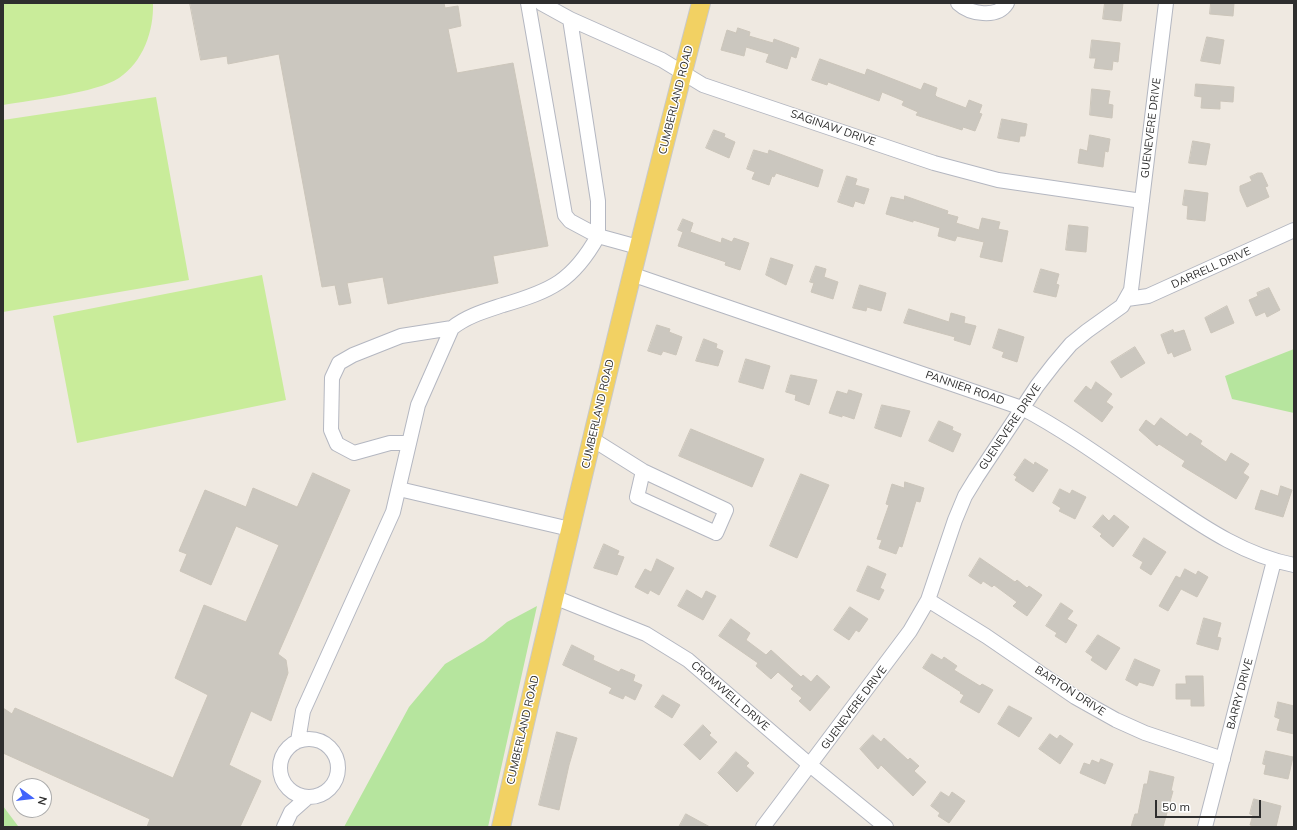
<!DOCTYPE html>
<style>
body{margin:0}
#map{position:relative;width:1297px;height:830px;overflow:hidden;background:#efe9e1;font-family:Mulish,sans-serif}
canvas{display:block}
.frame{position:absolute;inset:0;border:4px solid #2e2e2e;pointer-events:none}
.north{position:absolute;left:12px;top:778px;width:40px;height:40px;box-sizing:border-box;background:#fff;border:1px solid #ababab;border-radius:50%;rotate:105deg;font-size:11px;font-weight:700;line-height:16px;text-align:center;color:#2e2e2e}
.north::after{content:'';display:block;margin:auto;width:14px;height:18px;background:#4264fb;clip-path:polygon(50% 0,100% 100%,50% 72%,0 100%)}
.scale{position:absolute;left:1155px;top:800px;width:106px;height:18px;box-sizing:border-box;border:2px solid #2e2e2e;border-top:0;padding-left:5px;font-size:12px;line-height:14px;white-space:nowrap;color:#2e2e2e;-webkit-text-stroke:3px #fff;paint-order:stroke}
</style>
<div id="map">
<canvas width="1297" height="830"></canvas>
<div class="frame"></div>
<div class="north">N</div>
<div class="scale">50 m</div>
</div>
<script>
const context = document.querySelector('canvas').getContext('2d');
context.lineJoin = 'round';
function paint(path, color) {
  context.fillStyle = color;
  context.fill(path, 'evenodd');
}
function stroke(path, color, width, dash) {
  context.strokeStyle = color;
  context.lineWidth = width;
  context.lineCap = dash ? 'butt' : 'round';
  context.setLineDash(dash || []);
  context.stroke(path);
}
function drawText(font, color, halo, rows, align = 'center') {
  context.font = font + ' Mulish,sans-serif';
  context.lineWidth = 3;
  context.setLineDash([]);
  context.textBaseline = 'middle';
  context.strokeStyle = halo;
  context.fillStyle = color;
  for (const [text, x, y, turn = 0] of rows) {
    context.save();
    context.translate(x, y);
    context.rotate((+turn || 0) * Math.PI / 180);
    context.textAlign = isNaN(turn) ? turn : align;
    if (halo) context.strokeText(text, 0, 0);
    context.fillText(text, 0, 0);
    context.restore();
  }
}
const green = new Path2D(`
 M 1294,349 L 1294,413 L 1232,399 L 1225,376 Z
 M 537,606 L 488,827 L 344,827 L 409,707 L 445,664 L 484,641 L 507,622 Z
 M 3,806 L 18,826 L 18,827 L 3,827 Z`);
const pitch = new Path2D(`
 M 3,3 L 153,3 C 154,31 143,62 119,78 C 96,93 32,100 3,105 Z
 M 156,97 L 189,280 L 3,312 L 3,120 Z
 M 262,275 L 286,400 L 77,443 L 53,316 Z`);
const building = new Path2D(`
 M 190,3 L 444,3 L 445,8 L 458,6 L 461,26 L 448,29 L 457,73 L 513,63 L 548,246 L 493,256 L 498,283 L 388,304 L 383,277 L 347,283 L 351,303 L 339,305 L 335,285 L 322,287 L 279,54 L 228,64 L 227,56 L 201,60 Z
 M 1105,3 L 1123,3 L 1121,21 L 1103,19 Z
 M 1211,3 L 1234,3 L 1233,16 L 1210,14 Z
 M 738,28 L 750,32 L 749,36 L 773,43 L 774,39 L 799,48 L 796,58 L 791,56 L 787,69 L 766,62 L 769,54 L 746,47 L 744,56 L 721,50 L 727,30 L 736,33 Z
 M 1207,37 L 1224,40 L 1220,64 L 1201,61 Z
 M 1092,40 L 1120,43 L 1118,62 L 1113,61 L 1112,70 L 1094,68 L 1096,58 L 1090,58 Z
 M 820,59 L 865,75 L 867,69 L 921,90 L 924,83 L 937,88 L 935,95 L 937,97 L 966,108 L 969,100 L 982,105 L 979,113 L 982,114 L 975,131 L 963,127 L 962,130 L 916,115 L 918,112 L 902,105 L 904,101 L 882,92 L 879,101 L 828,82 L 827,85 L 812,80 Z
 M 1196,84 L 1234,87 L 1233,102 L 1220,101 L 1220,109 L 1201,108 L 1202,97 L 1195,96 Z
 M 1092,89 L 1110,91 L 1108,104 L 1113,105 L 1112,118 L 1090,115 Z
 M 1002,119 L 1027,124 L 1025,136 L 1020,136 L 1019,142 L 998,138 Z
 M 714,130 L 725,134 L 724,137 L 735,142 L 729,158 L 706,148 Z
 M 1090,135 L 1110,139 L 1108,152 L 1105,151 L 1103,167 L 1078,163 L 1080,149 L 1087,151 Z
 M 1193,141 L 1210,144 L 1206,165 L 1189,163 Z
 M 754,150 L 768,154 L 769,150 L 823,170 L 818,187 L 776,173 L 774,177 L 772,176 L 769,185 L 752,179 L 755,172 L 747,169 Z
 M 1258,173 L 1262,173 L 1268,186 L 1265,187 L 1269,197 L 1247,207 L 1240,191 L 1240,186 L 1252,181 L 1250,177 Z
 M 847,176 L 857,179 L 855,185 L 869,189 L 864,204 L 855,201 L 853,207 L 838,202 Z
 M 1185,190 L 1208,193 L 1205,221 L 1187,219 L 1188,206 L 1183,205 Z
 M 905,196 L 948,211 L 947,214 L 958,217 L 956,223 L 979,230 L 982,218 L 1000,222 L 998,229 L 1008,231 L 1002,262 L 980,257 L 984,242 L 957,236 L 955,241 L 938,236 L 940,228 L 913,220 L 913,222 L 886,214 L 891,197 L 904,200 Z
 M 683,219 L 693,223 L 690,232 L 721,243 L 722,238 L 732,242 L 734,238 L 749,243 L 740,270 L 725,265 L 726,262 L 678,246 L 683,232 L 678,230 Z
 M 1069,225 L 1088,227 L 1086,252 L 1066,250 Z
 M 771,258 L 793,265 L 786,285 L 766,275 Z
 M 816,266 L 826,269 L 824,277 L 838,282 L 833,299 L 811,292 L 814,283 L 810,282 Z
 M 1041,269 L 1059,274 L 1056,284 L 1059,285 L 1056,297 L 1034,292 Z
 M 860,285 L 886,293 L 881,311 L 867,307 L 866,311 L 853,308 Z
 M 1269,288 L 1280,310 L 1267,317 L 1265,312 L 1256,316 L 1249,300 L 1258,296 L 1257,293 Z
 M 1227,306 L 1234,323 L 1211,333 L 1205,318 Z
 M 909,309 L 949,322 L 951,313 L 965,317 L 964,323 L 976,326 L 970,345 L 954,340 L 955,337 L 904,323 Z
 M 657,325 L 670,329 L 669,332 L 682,337 L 676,355 L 663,351 L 661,355 L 648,351 Z
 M 999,329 L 1024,337 L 1017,362 L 1002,357 L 1004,352 L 993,348 Z
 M 1173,330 L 1174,333 L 1184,330 L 1191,350 L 1174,357 L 1172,352 L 1168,354 L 1161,335 Z
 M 704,339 L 717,344 L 716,348 L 723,351 L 718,366 L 696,361 Z
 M 1135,347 L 1145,363 L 1121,378 L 1111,362 Z
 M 746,359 L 770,366 L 763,389 L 739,382 Z
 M 791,375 L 817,380 L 809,405 L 795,400 L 796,395 L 786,392 Z
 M 1096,382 L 1112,394 L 1106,402 L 1113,407 L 1102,422 L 1074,401 L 1086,386 L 1091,390 Z
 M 849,390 L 862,394 L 854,419 L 842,415 L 842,417 L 829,413 L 837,391 L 847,394 Z
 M 882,405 L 910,411 L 901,437 L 875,428 Z
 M 1161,418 L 1187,437 L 1190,433 L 1202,441 L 1200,444 L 1226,462 L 1231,453 L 1249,464 L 1243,473 L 1249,477 L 1236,499 L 1182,466 L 1185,461 L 1159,444 L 1157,446 L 1139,430 L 1146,420 L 1154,426 Z
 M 939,421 L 953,427 L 952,430 L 961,434 L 953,452 L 929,441 Z
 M 691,429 L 764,459 L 752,487 L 679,456 Z
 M 1025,459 L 1034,465 L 1035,462 L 1048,470 L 1033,492 L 1015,480 L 1017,477 L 1014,475 Z
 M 313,473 L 350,490 L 278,654 L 286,660 L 288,673 L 271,721 L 251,711 L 229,765 L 261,781 L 240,827 L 147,827 L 150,819 L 3,753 L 3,708 L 12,714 L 15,708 L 173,778 L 208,695 L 175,678 L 204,605 L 246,622 L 279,545 L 236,526 L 211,585 L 180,571 L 187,554 L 179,551 L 205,490 L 246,507 L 253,488 L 297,507 Z
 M 801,474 L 829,485 L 797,558 L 770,546 Z
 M 905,482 L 924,488 L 920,502 L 916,501 L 902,547 L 899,546 L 896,554 L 879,548 L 882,540 L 877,539 L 889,505 L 886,504 L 892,484 L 904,488 Z
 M 1281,486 L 1292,490 L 1283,517 L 1255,509 L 1261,490 L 1278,496 Z
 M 1060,489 L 1070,494 L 1072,490 L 1086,497 L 1075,519 L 1059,511 L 1061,508 L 1053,503 Z
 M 1103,515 L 1109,521 L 1114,515 L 1129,527 L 1113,547 L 1100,536 L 1102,534 L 1093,527 Z
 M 1144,538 L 1166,552 L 1151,575 L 1140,568 L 1143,562 L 1133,556 Z
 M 604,544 L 619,551 L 617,555 L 624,557 L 617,575 L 594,568 Z
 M 980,558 L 1015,582 L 1017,580 L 1027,588 L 1029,586 L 1042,595 L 1027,616 L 1013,606 L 1017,602 L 994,585 L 992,587 L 983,581 L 981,584 L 969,576 Z
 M 657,559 L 674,568 L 659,595 L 650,590 L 648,594 L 635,587 L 645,569 L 651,572 Z
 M 868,566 L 886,574 L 880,588 L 884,590 L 879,600 L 857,591 Z
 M 1185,569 L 1196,575 L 1198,571 L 1208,577 L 1197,597 L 1181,589 L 1168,611 L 1159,606 L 1176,576 L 1180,578 Z
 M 687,590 L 702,599 L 706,591 L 716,596 L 703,620 L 678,606 Z
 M 1061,603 L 1073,611 L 1067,619 L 1077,625 L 1066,643 L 1055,636 L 1057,633 L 1046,626 Z
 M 850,607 L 868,619 L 859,632 L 856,630 L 849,640 L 834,630 Z
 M 1204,618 L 1221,623 L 1217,637 L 1221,638 L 1218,650 L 1197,644 Z
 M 731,619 L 750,633 L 746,640 L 766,655 L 771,650 L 801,677 L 803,675 L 811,682 L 817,675 L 830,687 L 810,711 L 799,701 L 802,698 L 791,689 L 794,686 L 778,672 L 771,679 L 756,666 L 758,663 L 719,636 Z
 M 1098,635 L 1120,648 L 1106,670 L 1091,660 L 1093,657 L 1086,652 Z
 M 572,645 L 594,656 L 593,660 L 619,672 L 621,669 L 635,675 L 633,681 L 642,685 L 635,700 L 625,695 L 623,699 L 609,693 L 612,688 L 563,665 Z
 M 932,654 L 942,660 L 944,657 L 957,666 L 954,670 L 980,686 L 982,684 L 993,690 L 979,713 L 960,702 L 964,695 L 960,693 L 961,692 L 923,668 Z
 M 1135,659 L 1160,670 L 1153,686 L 1139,682 L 1137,686 L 1126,680 Z
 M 1186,676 L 1203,676 L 1204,706 L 1191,706 L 1191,699 L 1176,699 L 1176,684 L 1186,684 Z
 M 663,695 L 680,705 L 672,718 L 655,707 Z
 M 1278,702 L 1294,706 L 1294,734 L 1277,730 L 1280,719 L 1275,717 Z
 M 1009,706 L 1032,718 L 1019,737 L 998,724 Z
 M 703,725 L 711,733 L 709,735 L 717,742 L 700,760 L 684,745 Z
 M 557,732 L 577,738 L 569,765 L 559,810 L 539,805 Z
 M 1050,734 L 1057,739 L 1060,735 L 1073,744 L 1060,764 L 1039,749 Z
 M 873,735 L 881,742 L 884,738 L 908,760 L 910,758 L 919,766 L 914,771 L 926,782 L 913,796 L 881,765 L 878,769 L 860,749 Z
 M 1266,751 L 1293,757 L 1288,779 L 1264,774 L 1266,765 L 1263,764 Z
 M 736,752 L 749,763 L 746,766 L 754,773 L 737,792 L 718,773 Z
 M 1101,759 L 1113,764 L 1105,784 L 1080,773 L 1084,763 L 1090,765 L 1092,760 L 1099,763 Z
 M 1150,771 L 1174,777 L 1171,791 L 1173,791 L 1163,827 L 1131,827 L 1135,814 L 1138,814 L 1144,784 L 1147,784 Z
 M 941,792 L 949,797 L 952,792 L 965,801 L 949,823 L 938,816 L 940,813 L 931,806 Z
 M 1254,799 L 1281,806 L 1276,827 L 1259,827 L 1250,825 L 1253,815 L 1250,814 Z
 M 686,814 L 710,827 L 679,827 Z`);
const minor = new Path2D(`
 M 528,3 L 565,215 L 570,221 L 598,236 L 598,201 L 570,19
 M 541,3 L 570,19 L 662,60 L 703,85 L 934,163 L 998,180 L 1142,201
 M 958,3 C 970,14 997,19 1007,3
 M 631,274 L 1022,408 C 1073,435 1119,470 1167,502 C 1206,529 1247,556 1294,565
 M 1127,299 L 1148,296 L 1294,230
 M 592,439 L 643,471 L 726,510 L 716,533 L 637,497 L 643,471
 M 408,443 L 390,443 L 354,453 L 337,444 L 331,430 L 332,378 L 339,363 L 353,355 L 401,336 L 452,328
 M 399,489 L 570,529
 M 554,597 L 646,634 L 688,660 L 810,765 L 886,827
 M 928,600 L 986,636 L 1075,697 L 1116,720 L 1145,733 L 1223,759
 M280 768a29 29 0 1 1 58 0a29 29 0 1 1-58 0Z
 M 298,741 L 303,711 L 393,512 L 418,405 L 452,328 C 467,316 485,311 503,305 C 551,291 573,281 598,236 L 638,247
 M 284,827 L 291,812 L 308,797
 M 763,827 L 910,631 L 928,600 L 955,520 L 965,496 L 976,478 L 1037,386 L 1054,364 L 1071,344 L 1087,331 L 1122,306 L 1131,290 L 1166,3
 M 1205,827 L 1274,561`);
const major = new Path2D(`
 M 501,827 C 564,552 629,277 701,3`);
const streetNames = [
 ["CUMBERLAND ROAD",676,100,-76],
 ["SAGINAW DRIVE",833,128,19],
 ["GUENEVERE DRIVE",1151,128,-83],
 ["DARRELL DRIVE",1211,268,-24],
 ["PANNIER ROAD",965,388,19],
 ["CUMBERLAND ROAD",598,414,-77],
 ["GUENEVERE DRIVE",1010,427,-56],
 ["BARTON DRIVE",1070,691,33],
 ["BARRY DRIVE",1240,694,-75],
 ["CROMWELL DRIVE",730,696,41],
 ["GUENEVERE DRIVE",854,708,-53],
 ["CUMBERLAND ROAD",523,730,-77]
];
paint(green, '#b6e59e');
paint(pitch, '#c9ec9a');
paint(building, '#cbc7bf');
stroke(building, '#cbc5ba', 1);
stroke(minor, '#b4b7c1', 16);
stroke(major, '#c9c9c9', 20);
stroke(minor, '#fff', 14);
stroke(major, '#f2d163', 18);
drawText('11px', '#2e2e2e', '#fff', streetNames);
</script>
